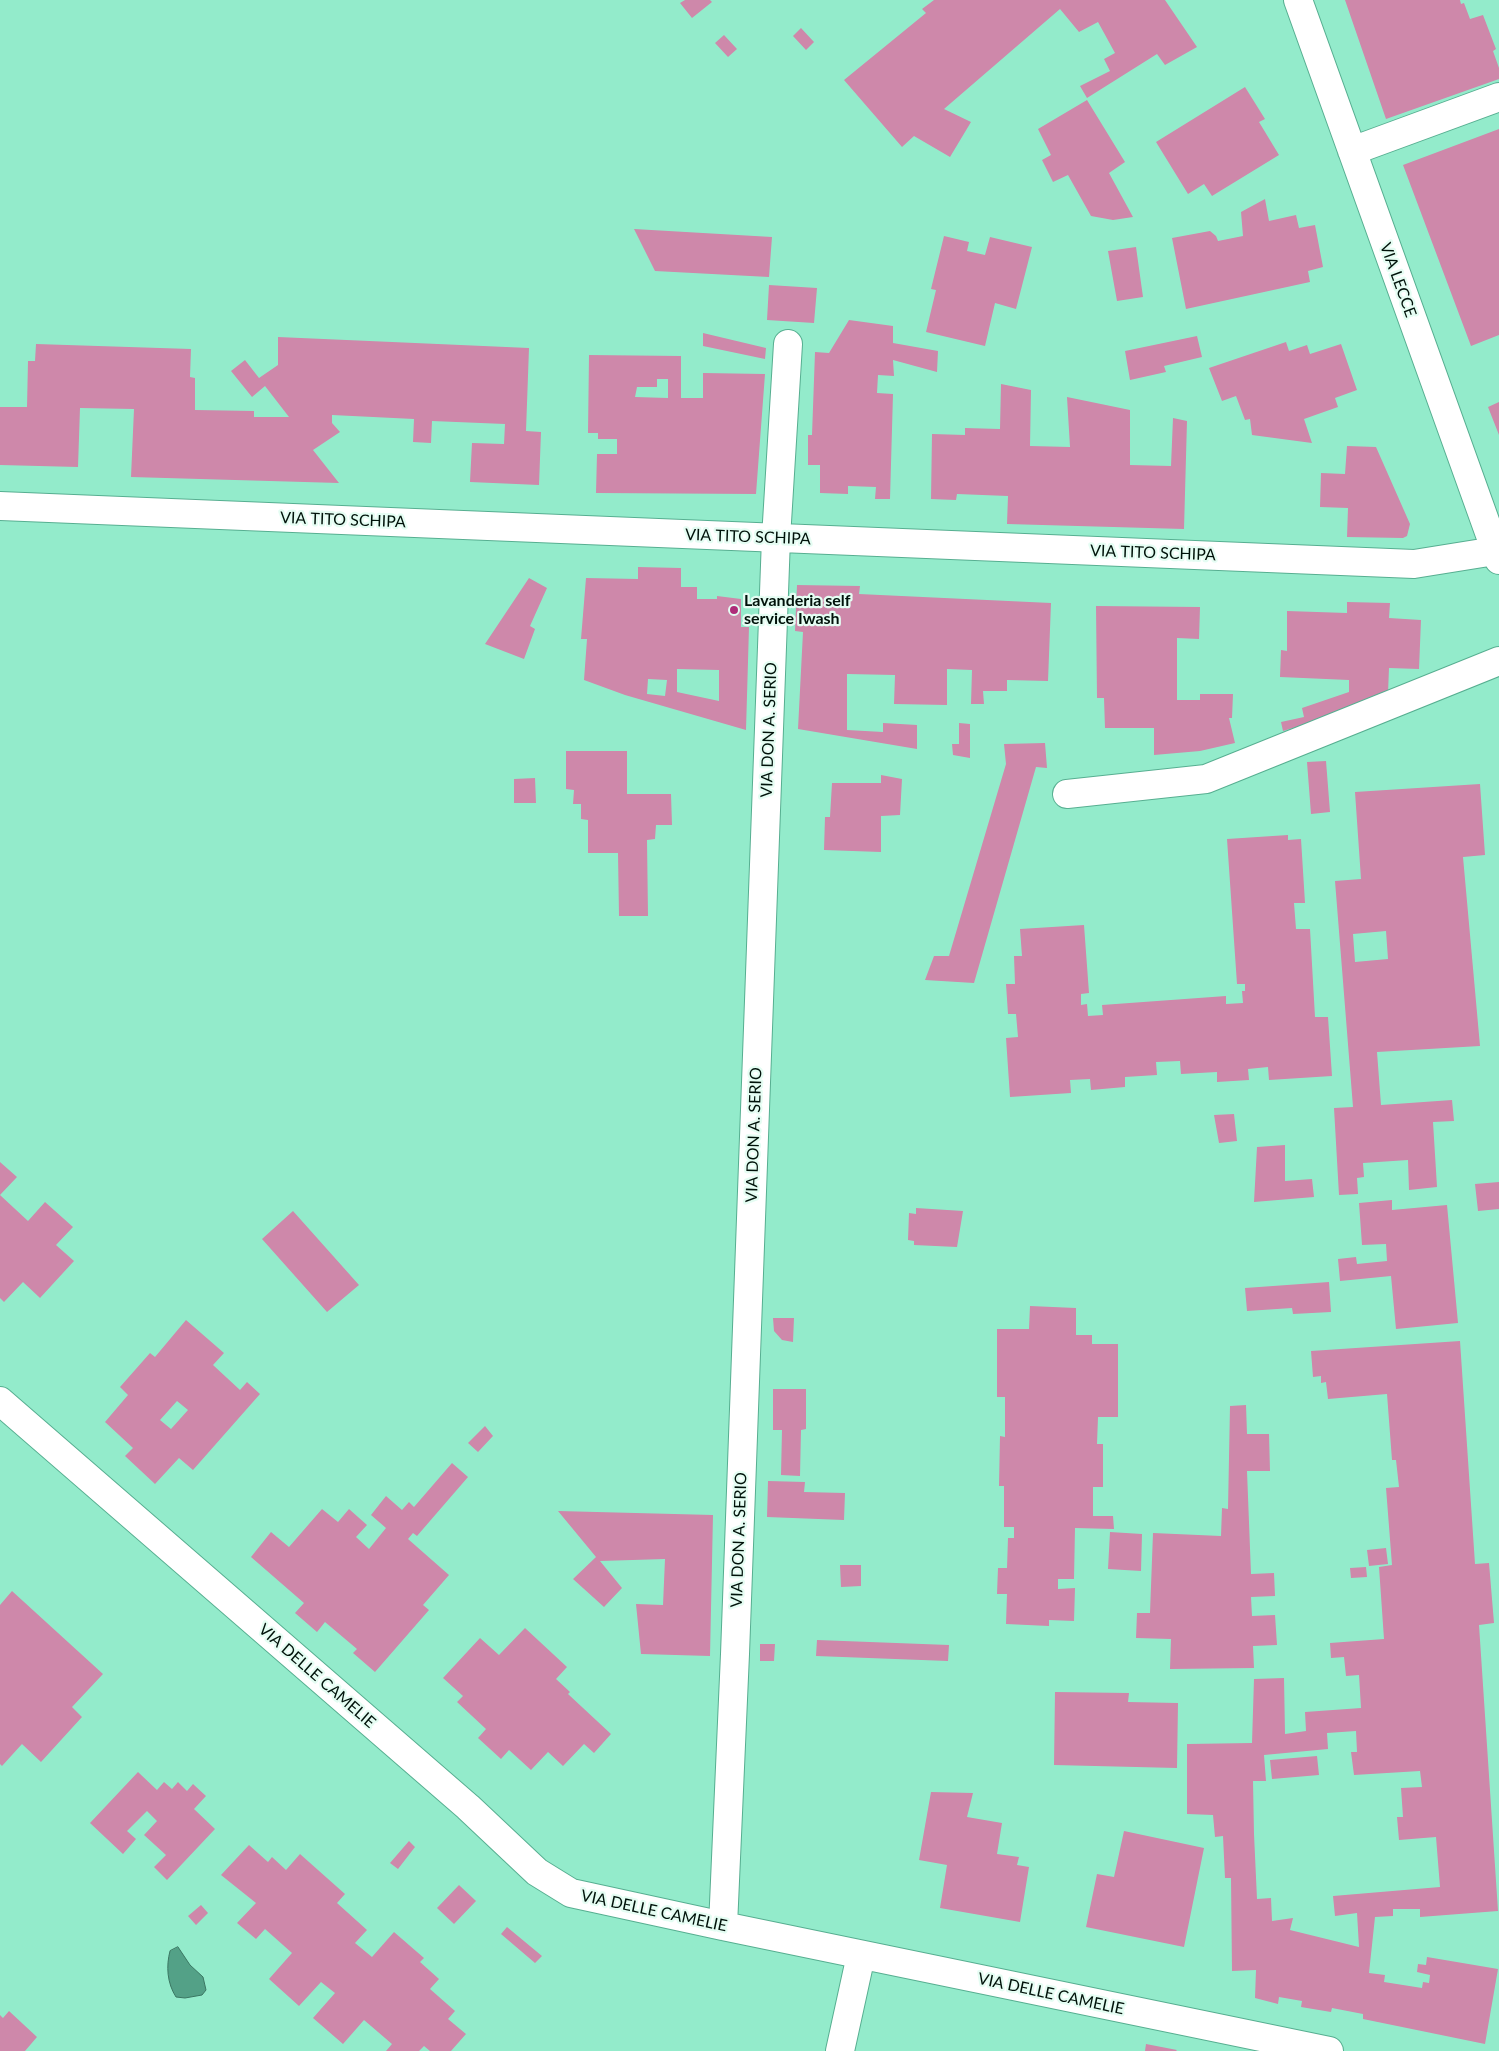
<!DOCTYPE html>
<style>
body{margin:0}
canvas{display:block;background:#93ebcb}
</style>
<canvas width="1499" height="2051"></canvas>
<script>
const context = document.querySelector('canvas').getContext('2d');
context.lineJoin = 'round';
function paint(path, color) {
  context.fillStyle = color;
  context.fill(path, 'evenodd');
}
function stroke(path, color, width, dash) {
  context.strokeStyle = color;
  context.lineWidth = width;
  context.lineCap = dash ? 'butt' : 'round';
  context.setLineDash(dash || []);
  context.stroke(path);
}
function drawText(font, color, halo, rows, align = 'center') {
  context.font = font + ' Lato,sans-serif';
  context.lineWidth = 4.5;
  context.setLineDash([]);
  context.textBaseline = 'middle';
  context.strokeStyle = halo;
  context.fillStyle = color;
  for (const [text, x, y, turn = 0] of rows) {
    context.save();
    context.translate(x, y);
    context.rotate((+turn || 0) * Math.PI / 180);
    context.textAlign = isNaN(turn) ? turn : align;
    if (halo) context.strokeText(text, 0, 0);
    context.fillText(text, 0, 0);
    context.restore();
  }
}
const water = new Path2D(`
 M 178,1947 L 190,1965 L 203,1977 L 206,1990 L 202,1995 L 185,1998 L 176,1997 C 167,1983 166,1966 170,1951 Z`);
const building = new Path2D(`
 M 685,0 L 710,0 L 712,2 L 692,18 L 680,3 Z
 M 934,0 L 1165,0 L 1197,47 L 1165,65 L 1157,54 L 1087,98 L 1080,86 L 1110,71 L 1104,59 L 1115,53 L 1098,22 L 1079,32 L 1060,9 L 944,109 L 971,122 L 950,157 L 914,136 L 902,147 L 844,80 L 926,13 L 922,9 Z
 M 1345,0 L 1460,0 L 1461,4 L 1464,3 L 1470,19 L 1483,15 L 1496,49 L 1493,51 L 1499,68 L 1499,79 L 1386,119 Z
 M 801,28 L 814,42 L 806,50 L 793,36 Z
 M 724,35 L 737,49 L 728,57 L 715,43 Z
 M 1245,87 L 1265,119 L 1259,122 L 1279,155 L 1212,196 L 1204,184 L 1188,194 L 1156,142 Z
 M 1087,100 L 1125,162 L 1109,173 L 1133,217 L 1113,220 L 1091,216 L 1068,175 L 1053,182 L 1042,160 L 1051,155 L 1038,129 Z
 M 1499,129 L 1499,335 L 1471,346 L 1403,165 Z
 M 1265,199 L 1269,221 L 1296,215 L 1299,228 L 1315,225 L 1323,267 L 1308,271 L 1310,282 L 1186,309 L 1172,238 L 1210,231 L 1216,236 L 1218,241 L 1243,236 L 1241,212 Z
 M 634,229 L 772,237 L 769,277 L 655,271 Z
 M 944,236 L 969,242 L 967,251 L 985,255 L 990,237 L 1032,247 L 1016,309 L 995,303 L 985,346 L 926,332 L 936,290 L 931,289 Z
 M 1136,247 L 1143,297 L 1117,301 L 1108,251 Z
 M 769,285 L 817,288 L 814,323 L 767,320 Z
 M 849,320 L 893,326 L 893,343 L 938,351 L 937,372 L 893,360 L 894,376 L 878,375 L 877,393 L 893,394 L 890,499 L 875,499 L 876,487 L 848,486 L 848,494 L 820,493 L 820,465 L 808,465 L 808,435 L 812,435 L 815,352 L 829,353 Z
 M 703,333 L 766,348 L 765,359 L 703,346 Z
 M 1197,336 L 1202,357 L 1164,366 L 1166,372 L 1130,380 L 1125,351 Z
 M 278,337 L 529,348 L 526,431 L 541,432 L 539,485 L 470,482 L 472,443 L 504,444 L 505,424 L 432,421 L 431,443 L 413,442 L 414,419 L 332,415 L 332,423 L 340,432 L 313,450 L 339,483 L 131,477 L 134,409 L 80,408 L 78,467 L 0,465 L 0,407 L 27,407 L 28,361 L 35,361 L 36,344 L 191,349 L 190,377 L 195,378 L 195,410 L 254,411 L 254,417 L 289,417 L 265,386 L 252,397 L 231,371 L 245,360 L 259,378 L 278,365 Z
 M 1286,342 L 1289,351 L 1307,345 L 1310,354 L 1341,344 L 1357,390 L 1335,398 L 1338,407 L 1304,419 L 1312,443 L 1252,435 L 1250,419 L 1245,420 L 1236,396 L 1222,401 L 1209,368 Z
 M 589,355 L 681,356 L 681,398 L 703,398 L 703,373 L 765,374 L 756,494 L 596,493 L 597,454 L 617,454 L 617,439 L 598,439 L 598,433 L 588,433 ZM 657,379 L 668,379 L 668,398 L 635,397 L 637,387 L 657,387 Z
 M 1001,384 L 1031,390 L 1030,446 L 1070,447 L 1067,397 L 1130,410 L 1130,465 L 1171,466 L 1173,418 L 1187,421 L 1184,529 L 1007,524 L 1008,496 L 957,494 L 956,500 L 931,499 L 932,434 L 965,435 L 965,428 L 1000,429 Z
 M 1499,402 L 1499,435 L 1488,407 Z
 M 1347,446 L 1376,447 L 1410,524 L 1407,536 L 1403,538 L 1347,537 L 1348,508 L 1320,507 L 1321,473 L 1345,474 Z
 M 638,567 L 681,568 L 681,587 L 697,587 L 697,599 L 717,599 L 717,596 L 741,599 L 741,627 L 749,627 L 746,730 L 625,695 L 584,680 L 587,639 L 581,639 L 586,578 L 638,579 ZM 677,669 L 719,670 L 719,701 L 677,692 ZM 648,679 L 667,680 L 665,696 L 647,694 Z
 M 529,578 L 547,588 L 530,626 L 535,629 L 524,659 L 485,644 Z
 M 797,585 L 860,586 L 859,594 L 1051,603 L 1048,681 L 1007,680 L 1007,691 L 983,691 L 984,704 L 971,704 L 972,670 L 947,669 L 947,705 L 894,704 L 895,675 L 847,674 L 847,730 L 883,732 L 883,723 L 917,725 L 917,749 L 798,729 L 803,632 L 795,631 Z
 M 1347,602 L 1390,603 L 1389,618 L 1421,620 L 1419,669 L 1389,668 L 1388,693 L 1306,724 L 1283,731 L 1281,722 L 1304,717 L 1302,708 L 1349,692 L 1349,680 L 1280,677 L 1281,650 L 1287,651 L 1287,611 L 1347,613 Z
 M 1096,606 L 1200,607 L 1199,639 L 1177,638 L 1177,700 L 1200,700 L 1200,694 L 1233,694 L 1232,718 L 1229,718 L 1235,743 L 1200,751 L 1154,755 L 1154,728 L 1105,728 L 1104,698 L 1097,698 Z
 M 959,723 L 970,724 L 970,758 L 953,755 L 952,744 L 959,744 Z
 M 1045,743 L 1047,768 L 1036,767 L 974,983 L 925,980 L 934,956 L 949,956 L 1006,764 L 1004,744 Z
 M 566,751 L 627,751 L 627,794 L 671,794 L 672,825 L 656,825 L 655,839 L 647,840 L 648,916 L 619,916 L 618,853 L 588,853 L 588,820 L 581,819 L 581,804 L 573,804 L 574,790 L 566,789 Z
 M 1326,761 L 1330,812 L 1311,814 L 1307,762 Z
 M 881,775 L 902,779 L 900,815 L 881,816 L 881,852 L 824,850 L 825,817 L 830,817 L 832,783 L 881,783 Z
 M 535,778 L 536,803 L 514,803 L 514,779 Z
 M 1480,784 L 1485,855 L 1463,857 L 1480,1046 L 1377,1052 L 1381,1105 L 1452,1100 L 1454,1121 L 1433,1122 L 1437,1187 L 1409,1190 L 1408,1160 L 1363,1163 L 1364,1177 L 1357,1178 L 1358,1194 L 1339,1195 L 1334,1108 L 1353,1107 L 1335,881 L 1361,879 L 1355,792 ZM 1386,931 L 1388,959 L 1355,962 L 1353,934 Z
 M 1288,835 L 1288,840 L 1301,839 L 1305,903 L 1294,903 L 1296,929 L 1310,929 L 1315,1017 L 1328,1017 L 1332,1076 L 1269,1080 L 1268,1067 L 1248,1069 L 1249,1080 L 1217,1082 L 1217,1072 L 1181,1074 L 1180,1061 L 1156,1062 L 1157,1075 L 1125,1077 L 1125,1087 L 1091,1090 L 1090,1079 L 1070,1080 L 1071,1093 L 1010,1097 L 1006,1038 L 1018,1037 L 1016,1014 L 1008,1014 L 1006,984 L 1015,984 L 1014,956 L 1022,956 L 1020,929 L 1084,925 L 1089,993 L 1081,994 L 1081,1005 L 1087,1004 L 1088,1016 L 1103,1015 L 1102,1005 L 1226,996 L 1226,1004 L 1243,1003 L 1242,991 L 1245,991 L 1245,984 L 1237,984 L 1227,839 Z
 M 1234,1114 L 1237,1141 L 1219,1143 L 1214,1115 Z
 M 1285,1145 L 1285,1181 L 1312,1179 L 1314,1197 L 1254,1202 L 1257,1147 Z
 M 0,1162 L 17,1177 L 0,1195 Z
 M 1499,1182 L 1499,1209 L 1478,1211 L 1475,1184 Z
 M 0,1195 L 28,1221 L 45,1202 L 73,1227 L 56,1245 L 74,1261 L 40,1298 L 23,1282 L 4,1302 L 0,1298 Z
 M 1392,1200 L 1392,1210 L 1447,1205 L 1458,1323 L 1396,1329 L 1391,1276 L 1340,1281 L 1338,1259 L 1356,1257 L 1357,1264 L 1387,1261 L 1386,1244 L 1362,1245 L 1359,1203 Z
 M 916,1208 L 963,1211 L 957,1247 L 914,1245 L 914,1241 L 908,1240 L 909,1213 L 916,1214 Z
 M 293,1211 L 359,1285 L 327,1312 L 262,1239 Z
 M 1329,1282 L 1331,1312 L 1293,1314 L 1292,1308 L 1247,1311 L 1245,1288 Z
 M 1030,1306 L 1076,1308 L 1076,1335 L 1092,1335 L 1092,1344 L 1118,1344 L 1118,1417 L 1098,1417 L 1097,1444 L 1103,1444 L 1103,1487 L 1093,1487 L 1093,1516 L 1113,1516 L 1114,1529 L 1075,1528 L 1074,1579 L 1058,1579 L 1058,1589 L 1075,1588 L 1074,1621 L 1049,1620 L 1049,1626 L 1006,1624 L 1007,1594 L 997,1594 L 998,1568 L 1007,1568 L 1008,1538 L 1014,1538 L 1014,1527 L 1004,1527 L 1004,1486 L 999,1486 L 1000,1436 L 1005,1437 L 1005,1397 L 997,1397 L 997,1329 L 1029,1329 Z
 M 773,1318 L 794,1318 L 793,1342 L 782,1340 L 774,1331 Z
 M 186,1320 L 224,1353 L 213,1365 L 240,1390 L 247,1382 L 260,1394 L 193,1470 L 179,1458 L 155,1484 L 125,1456 L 133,1448 L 105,1422 L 128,1395 L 120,1387 L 150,1353 L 155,1357 ZM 177,1401 L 188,1410 L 171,1429 L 160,1420 Z
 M 1460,1341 L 1475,1564 L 1489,1563 L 1494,1623 L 1479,1625 L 1498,1911 L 1420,1917 L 1420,1909 L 1393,1909 L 1393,1916 L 1375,1917 L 1369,1973 L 1385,1975 L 1384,1982 L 1422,1988 L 1423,1982 L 1429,1983 L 1430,1975 L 1417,1972 L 1418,1964 L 1426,1965 L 1427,1957 L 1498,1969 L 1485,2044 L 1363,2019 L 1363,2014 L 1332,2008 L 1331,2012 L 1301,2007 L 1302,2001 L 1279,1997 L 1278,2004 L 1255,1998 L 1256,1970 L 1232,1971 L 1231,1878 L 1225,1878 L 1223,1836 L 1215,1837 L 1213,1815 L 1187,1814 L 1187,1744 L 1252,1743 L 1254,1679 L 1284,1678 L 1285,1734 L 1306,1731 L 1305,1712 L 1361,1708 L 1359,1675 L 1346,1676 L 1344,1657 L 1331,1658 L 1330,1643 L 1384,1639 L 1379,1567 L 1392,1565 L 1386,1488 L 1399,1487 L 1396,1460 L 1392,1460 L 1387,1394 L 1328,1399 L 1326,1382 L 1321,1383 L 1321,1376 L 1313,1377 L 1311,1351 ZM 1356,1731 L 1357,1752 L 1351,1752 L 1354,1775 L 1420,1771 L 1422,1787 L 1401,1788 L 1403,1817 L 1397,1817 L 1399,1840 L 1436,1837 L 1440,1887 L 1333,1896 L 1335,1916 L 1357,1913 L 1359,1947 L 1290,1930 L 1293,1918 L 1272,1921 L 1271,1898 L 1257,1899 L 1254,1834 L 1253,1781 L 1266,1781 L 1264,1755 L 1328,1749 L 1327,1733 Z
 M 773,1389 L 806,1389 L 806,1429 L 801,1430 L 800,1476 L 781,1475 L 782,1430 L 773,1430 Z
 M 1246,1405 L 1247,1434 L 1269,1434 L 1270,1471 L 1247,1471 L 1251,1574 L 1274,1573 L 1275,1596 L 1251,1597 L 1252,1616 L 1275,1615 L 1277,1645 L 1253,1646 L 1254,1668 L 1170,1669 L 1171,1639 L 1136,1638 L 1137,1613 L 1150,1613 L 1153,1533 L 1221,1536 L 1222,1508 L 1228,1509 L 1230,1406 Z
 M 485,1426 L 493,1436 L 478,1452 L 468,1443 Z
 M 452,1463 L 468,1477 L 417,1536 L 413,1533 L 408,1539 L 449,1575 L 423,1605 L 429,1610 L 375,1672 L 353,1653 L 357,1649 L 325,1622 L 317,1632 L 295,1613 L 304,1603 L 251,1557 L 271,1532 L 289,1547 L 322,1509 L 338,1522 L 349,1509 L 367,1525 L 356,1537 L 369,1549 L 386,1528 L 371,1515 L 386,1496 L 402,1510 L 409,1502 L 414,1507 Z
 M 768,1481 L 805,1482 L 804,1492 L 845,1493 L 844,1520 L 767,1517 Z
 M 558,1511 L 713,1515 L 710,1656 L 641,1654 L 636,1604 L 663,1605 L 665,1559 L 600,1561 L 622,1588 L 604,1607 L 573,1579 L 596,1557 Z
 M 1110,1532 L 1142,1534 L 1141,1571 L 1108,1569 Z
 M 1386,1548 L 1388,1564 L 1369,1566 L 1367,1550 Z
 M 840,1565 L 861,1565 L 861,1586 L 841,1587 Z
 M 1366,1567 L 1367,1577 L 1351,1578 L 1350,1568 Z
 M 12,1591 L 103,1674 L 72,1707 L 82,1717 L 41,1762 L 22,1744 L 2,1766 L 0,1764 L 0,1605 Z
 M 525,1628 L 567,1667 L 556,1679 L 570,1692 L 568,1694 L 611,1734 L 594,1753 L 584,1744 L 563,1766 L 548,1752 L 531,1770 L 509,1750 L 501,1759 L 478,1738 L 486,1729 L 457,1702 L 463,1696 L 443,1678 L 480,1638 L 499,1655 Z
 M 817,1640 L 949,1645 L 948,1661 L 816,1656 Z
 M 760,1644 L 775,1644 L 774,1661 L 760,1661 Z
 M 1055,1692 L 1129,1693 L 1128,1702 L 1178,1703 L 1177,1768 L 1054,1765 Z
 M 1317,1756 L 1319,1775 L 1272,1779 L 1270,1760 Z
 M 138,1772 L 157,1790 L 164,1782 L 172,1789 L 178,1782 L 187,1791 L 193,1784 L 206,1796 L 194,1809 L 215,1829 L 167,1880 L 154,1867 L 166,1855 L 144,1835 L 157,1821 L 147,1811 L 127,1831 L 136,1839 L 123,1854 L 90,1823 Z
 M 931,1792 L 973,1793 L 967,1817 L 1002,1823 L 997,1854 L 1019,1857 L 1017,1865 L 1029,1867 L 1020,1922 L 940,1908 L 947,1865 L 919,1860 Z
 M 1124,1831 L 1204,1848 L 1184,1947 L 1086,1927 L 1097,1874 L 1114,1877 Z
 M 409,1841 L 415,1847 L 398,1869 L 390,1863 Z
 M 249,1845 L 268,1862 L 272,1857 L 286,1870 L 300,1854 L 345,1894 L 337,1903 L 367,1930 L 355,1943 L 372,1957 L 394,1932 L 424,1958 L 420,1962 L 439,1979 L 430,1989 L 455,2011 L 448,2019 L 466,2034 L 451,2051 L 430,2051 L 424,2046 L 419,2051 L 386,2051 L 392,2044 L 364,2020 L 343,2044 L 313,2018 L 335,1993 L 321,1982 L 299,2006 L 269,1979 L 292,1953 L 265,1929 L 256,1939 L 237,1923 L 256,1903 L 221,1875 Z
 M 459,1885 L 476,1901 L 454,1924 L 437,1908 Z
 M 201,1905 L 208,1913 L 196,1925 L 188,1916 Z
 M 507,1927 L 542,1956 L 535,1963 L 501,1934 Z
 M 9,2011 L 37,2037 L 25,2051 L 0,2051 L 0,2015 L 3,2018 Z
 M 1146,2044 L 1177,2050 L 1176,2051 L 1145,2051 Z`);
const minor = new Path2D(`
 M 1298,0 L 1499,560
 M 1352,151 L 1499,97
 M 0,506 L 1414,564 L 1495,551
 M 1067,794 L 1206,779 L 1499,661
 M 0,1401 L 468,1807 L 537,1872 L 571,1893 L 723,1926 L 1329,2051
 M 723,1926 L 735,1654 L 776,538 L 788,344
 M 840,2051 L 861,1955`);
const markers = [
 [734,610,5,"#ae2d79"]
];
const streetNames = [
 ["VIA LECCE",1398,280,70],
 ["VIA TITO SCHIPA",343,520,2],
 ["VIA TITO SCHIPA",748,537,2],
 ["VIA TITO SCHIPA",1153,553,2],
 ["VIA DON A. SERIO",769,730,-88],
 ["VIA DON A. SERIO",754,1135,-88],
 ["VIA DON A. SERIO",739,1540,-88],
 ["VIA DELLE CAMELIE",317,1676,41],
 ["VIA DELLE CAMELIE",654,1911,12],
 ["VIA DELLE CAMELIE",1051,1994,12]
];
const poiNames = [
 ["Lavanderia self",744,601],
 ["service Iwash",744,619]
];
paint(water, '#53a187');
stroke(water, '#3a7662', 1);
paint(building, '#ce88aa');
stroke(minor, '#57af91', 30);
stroke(minor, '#fff', 28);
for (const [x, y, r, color] of markers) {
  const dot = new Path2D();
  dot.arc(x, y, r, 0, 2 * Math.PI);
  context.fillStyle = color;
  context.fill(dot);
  stroke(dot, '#e5fdf3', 2);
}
drawText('16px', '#00120a', '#e5fdf3', streetNames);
drawText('bold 16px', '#00120a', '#e5fdf3', poiNames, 'left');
</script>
